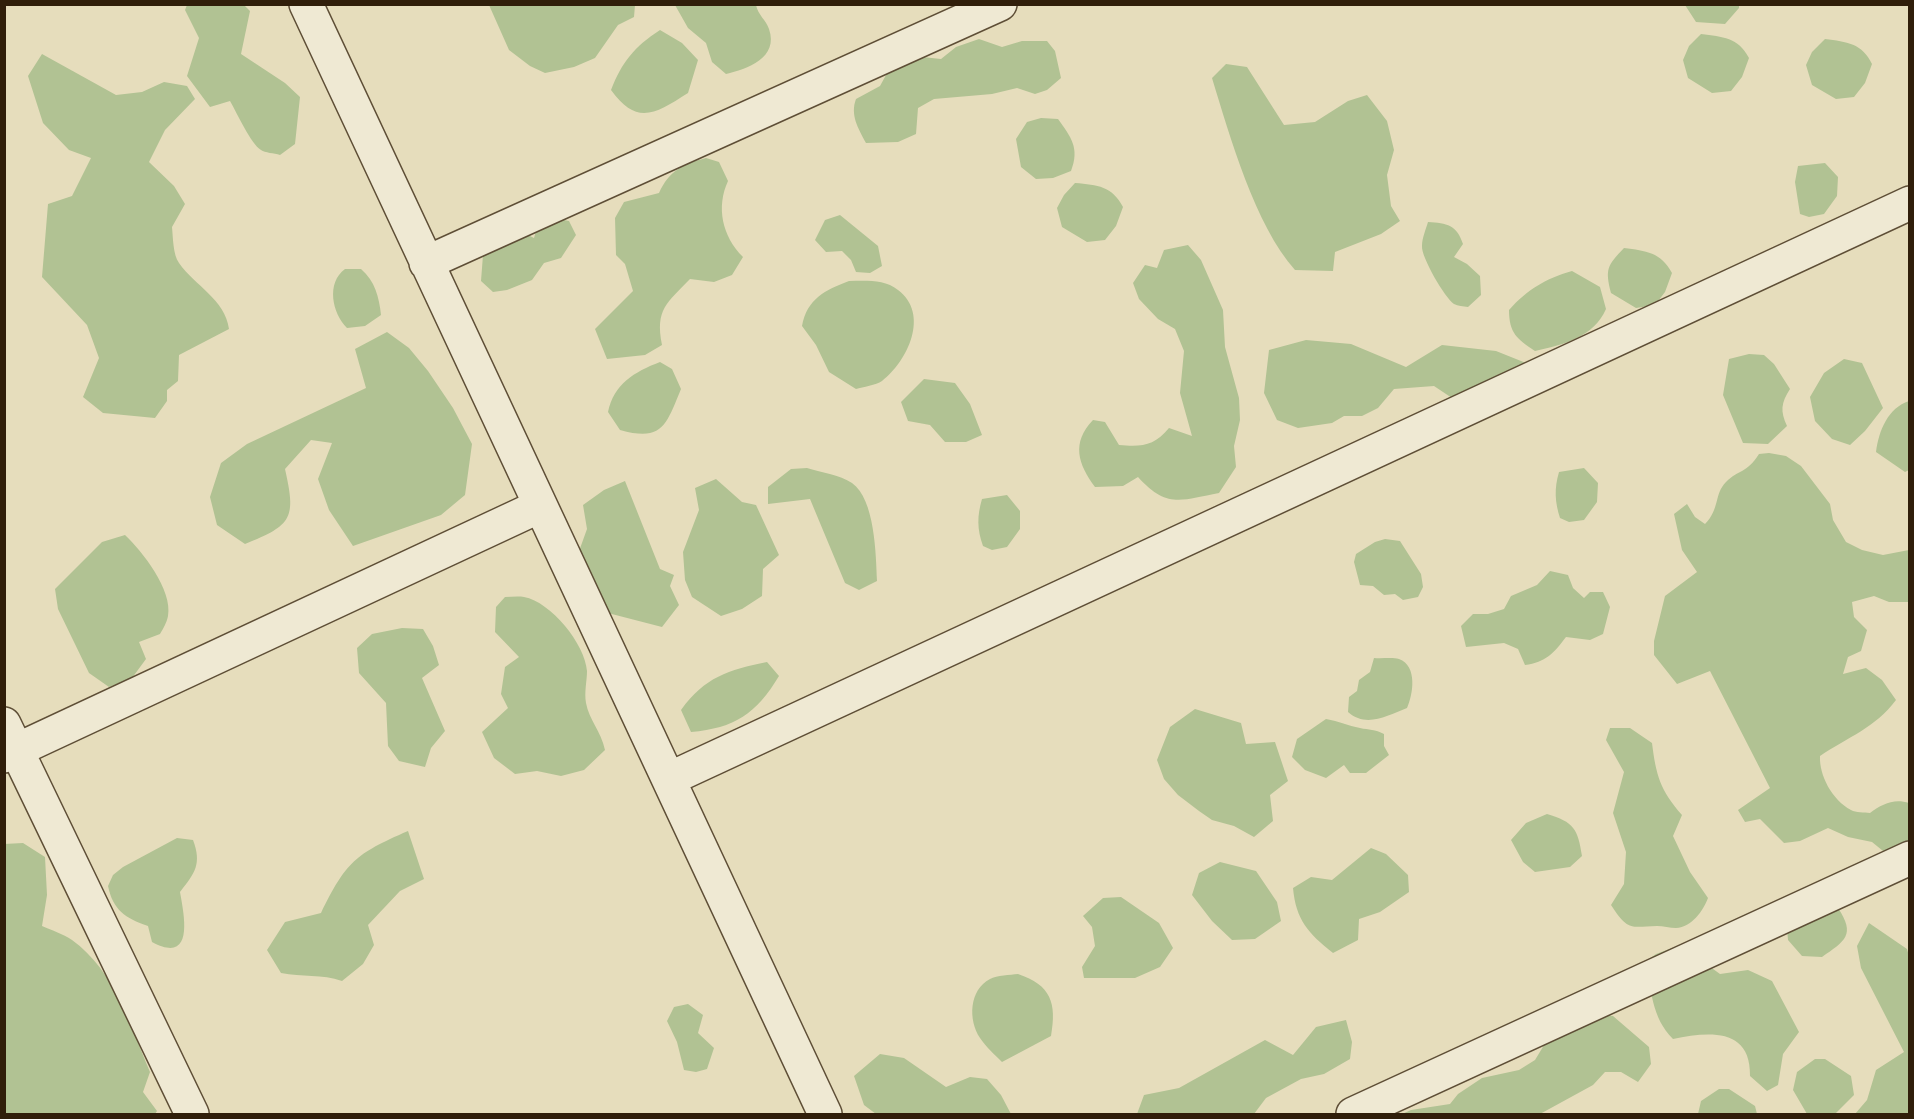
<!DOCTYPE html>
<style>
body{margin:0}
#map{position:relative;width:1914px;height:1119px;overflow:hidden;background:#e6ddbc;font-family:"Gentium Book Plus",serif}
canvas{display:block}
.frame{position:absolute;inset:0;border:6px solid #301e0a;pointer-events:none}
</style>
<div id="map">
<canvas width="1914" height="1119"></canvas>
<div class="frame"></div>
</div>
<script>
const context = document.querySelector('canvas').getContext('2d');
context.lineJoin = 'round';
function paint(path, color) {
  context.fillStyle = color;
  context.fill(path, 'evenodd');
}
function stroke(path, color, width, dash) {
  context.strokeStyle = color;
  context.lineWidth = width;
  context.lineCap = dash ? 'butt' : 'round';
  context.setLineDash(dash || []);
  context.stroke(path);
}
const green = new Path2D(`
 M 244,5 L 250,11 L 241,54 L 285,83 L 300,97 L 295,144 L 280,155 C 274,153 265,153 261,150 C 251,144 237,113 230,101 L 210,107 L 187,76 L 199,38 L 185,10 L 187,5 Z
 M 489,5 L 489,4 L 635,5 L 634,17 L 618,25 L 595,58 L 574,67 L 545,73 L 530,66 L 509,50 Z
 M 675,5 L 756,5 C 758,15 766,20 769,29 C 779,58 747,69 726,74 L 712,62 L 706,43 L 688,28 Z
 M 1685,5 L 1739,5 L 1739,8 L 1725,24 L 1696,22 Z
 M 660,30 L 682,43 L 698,60 L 688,93 C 655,114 637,126 611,90 C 622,62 634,47 660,30 Z
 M 1701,34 C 1723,37 1738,37 1749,58 L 1742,77 L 1731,91 L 1712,93 L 1688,78 L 1683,60 L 1689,46 Z
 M 979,39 L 1002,47 L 1022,41 L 1047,41 L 1055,51 L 1061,78 L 1047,90 L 1035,94 L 1017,88 L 992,94 L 934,99 L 918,108 L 916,134 L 898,142 L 866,143 C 858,128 850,115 856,99 L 880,86 L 891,66 L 913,56 L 941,59 L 956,47 Z
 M 1825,39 C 1847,42 1862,43 1872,64 L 1865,83 L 1854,97 L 1836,99 L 1812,85 L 1806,65 L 1812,52 Z
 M 42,54 L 116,95 L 142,92 L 164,82 L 187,86 L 195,99 L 165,130 L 149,162 L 174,186 L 185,204 L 172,227 C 173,237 173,255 179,263 C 195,286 225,299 229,329 L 179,355 L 178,381 L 167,390 L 167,401 L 155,418 L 103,413 L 83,397 L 99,358 L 87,325 L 42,277 L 48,204 L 72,196 L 91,158 L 69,150 L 43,123 L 28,76 Z
 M 1226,64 L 1247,67 L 1284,125 L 1315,122 L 1348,101 L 1367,95 L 1387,121 L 1394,150 L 1387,175 L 1391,206 L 1400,221 L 1381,234 L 1335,252 L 1333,271 L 1295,270 C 1255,225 1230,137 1212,78 Z
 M 1041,118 L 1058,119 C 1071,137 1080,148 1071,171 L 1053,178 L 1036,179 L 1021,167 L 1016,139 L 1027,122 Z
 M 706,158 L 719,162 L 728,181 C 716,207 722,236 743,257 L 732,275 L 714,282 L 690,279 C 667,303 655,309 662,345 L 645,355 L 607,359 L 595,329 L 633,291 L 625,264 L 616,255 L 615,218 L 624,202 L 659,193 C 669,171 683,164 706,158 Z
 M 1825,163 L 1838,177 L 1837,196 L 1824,214 L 1809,217 L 1800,214 L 1795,182 L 1798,166 Z
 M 1075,183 C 1098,185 1112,186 1123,207 L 1116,226 L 1105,240 L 1087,242 L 1062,227 L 1057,208 L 1064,195 Z
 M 840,215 L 878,246 L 882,266 L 870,273 L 856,272 L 851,260 L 842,251 L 826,252 L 815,240 L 825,220 Z
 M 554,218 L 569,221 L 576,235 L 561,258 L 544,263 L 532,280 L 507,290 L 493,292 L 481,281 L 483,255 L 524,233 L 534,238 L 538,224 Z
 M 1428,222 C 1447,223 1457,225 1463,244 L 1454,257 L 1467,264 L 1480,276 L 1481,295 L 1468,307 C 1463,306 1458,306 1454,304 C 1445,298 1421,257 1422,246 C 1422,238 1426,229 1428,222 Z
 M 1188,245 L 1201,260 L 1223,310 L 1225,347 L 1239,398 L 1240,420 L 1234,446 L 1236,467 L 1219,493 C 1181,500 1167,509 1138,477 L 1123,486 L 1095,487 C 1078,464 1071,443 1093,420 L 1105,422 L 1119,445 C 1142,447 1154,446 1169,428 L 1192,436 L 1180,393 L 1184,351 L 1175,329 L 1158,319 L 1139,299 L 1133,283 L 1145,265 L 1157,268 L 1164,250 Z
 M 1624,248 C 1646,251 1661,252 1672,273 L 1665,292 L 1655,305 L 1636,308 L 1611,293 C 1605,269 1607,266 1624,248 Z
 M 345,269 L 361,269 C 375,281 379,297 381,315 L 365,326 L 347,328 C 332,313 326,283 345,269 Z
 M 1572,271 L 1600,287 L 1606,309 C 1594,337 1563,345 1535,351 C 1517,339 1509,333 1509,310 C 1528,289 1545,279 1572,271 Z
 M 849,281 C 866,281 884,279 898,290 C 930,314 908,361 882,381 C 876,385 863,387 856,389 L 829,372 L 816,345 L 802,326 C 807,299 825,290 849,281 Z
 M 387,332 L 409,348 L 428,371 L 453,408 L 472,444 L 465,495 L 441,515 L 353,546 L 329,510 L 318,479 L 332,443 L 311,440 L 285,469 C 296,518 293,525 245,544 L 217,525 L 210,497 L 221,463 L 247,444 L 366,388 L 355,349 Z
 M 1306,340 L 1351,344 L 1406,367 L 1442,345 L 1496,351 L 1531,365 L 1458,402 L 1434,386 L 1394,389 L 1378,408 L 1362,416 L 1344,416 L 1332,423 L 1298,428 L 1277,420 L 1264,393 L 1269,350 Z
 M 1749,354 L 1764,355 L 1774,364 L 1790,389 C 1781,403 1780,411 1787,426 L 1768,444 L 1743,443 L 1723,395 L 1729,359 Z
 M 1844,359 L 1862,363 L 1883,408 L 1865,431 L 1850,445 L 1832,439 L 1815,421 L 1810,397 L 1824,373 Z
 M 660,362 L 672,369 L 681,389 C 666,425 663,442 620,430 L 608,412 C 614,384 634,372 660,362 Z
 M 924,379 L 955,383 L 970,404 L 982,435 L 966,442 L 945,442 L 930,425 L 908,421 L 901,402 Z
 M 1909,401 L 1909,470 L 1905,472 L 1876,452 C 1879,430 1888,408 1909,401 Z
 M 1769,453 L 1786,456 L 1801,466 L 1830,504 L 1833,520 L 1846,542 L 1862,550 L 1883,555 L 1909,550 L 1909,602 L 1889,602 L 1874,596 L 1852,602 L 1854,617 L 1867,630 L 1861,651 L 1848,657 L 1843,674 L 1866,668 L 1882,680 L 1896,700 C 1875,728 1848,737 1820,756 C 1819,775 1832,800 1851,810 C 1856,813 1864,812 1870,813 C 1882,804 1894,798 1909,803 L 1909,848 L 1888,855 L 1872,842 L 1848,837 L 1828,828 L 1800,841 L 1784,843 L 1760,819 L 1745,822 L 1738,810 L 1770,788 L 1710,671 L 1677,684 L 1654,655 L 1654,641 L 1665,596 L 1697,572 L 1682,550 L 1674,514 L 1687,504 L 1695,517 L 1705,524 C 1720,509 1714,494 1726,482 C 1739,469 1746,474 1759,454 Z
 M 807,468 C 820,472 840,475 852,483 C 875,499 876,555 877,581 L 859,590 L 845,583 L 810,499 L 768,504 L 768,487 L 791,469 Z
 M 1584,468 L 1598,483 L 1597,502 L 1584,520 L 1569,522 L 1560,518 C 1555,502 1554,489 1559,472 Z
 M 716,479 L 742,502 L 756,505 L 779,555 L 763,569 L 762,596 L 742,609 L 721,616 L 692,597 L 685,580 L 683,552 L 699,510 L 695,488 Z
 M 625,481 L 660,569 L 674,575 L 670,586 L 679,605 L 662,627 L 604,612 L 578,554 L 587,529 L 583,505 L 604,490 Z
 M 1007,495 L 1020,511 L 1020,529 L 1007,547 L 992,550 L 983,546 C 977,529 977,516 982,499 Z
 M 125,535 C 142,551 173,590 168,616 C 167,622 163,629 160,634 L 139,642 L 146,659 L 132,678 L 109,687 L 89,673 L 58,609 L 55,589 L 102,542 Z
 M 1385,539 L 1400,541 L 1421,574 L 1423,587 L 1418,597 L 1403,600 L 1395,594 L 1384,595 L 1373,586 L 1360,585 L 1354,562 L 1356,554 L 1375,542 Z
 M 1550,571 L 1568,575 L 1573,588 L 1584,598 L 1590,592 L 1603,592 L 1610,607 L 1603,634 L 1590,640 L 1566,637 C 1553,654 1546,662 1525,665 L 1518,649 L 1504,643 L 1466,647 L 1461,626 L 1473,614 L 1488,614 L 1504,609 L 1511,596 L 1537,585 Z
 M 505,597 C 511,597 518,596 524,597 C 551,602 585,644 587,671 C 587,681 584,692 586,703 C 589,720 601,731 605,750 L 584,770 L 561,776 L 537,771 L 515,774 L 494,758 L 482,732 L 508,708 L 501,694 L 505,667 L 519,657 L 495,632 L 496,607 Z
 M 402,628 L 423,629 L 433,646 L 439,665 L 422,678 L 445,731 L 431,748 L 425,767 L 399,761 L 388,746 L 386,703 L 359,673 L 357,648 L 372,634 Z
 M 1374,658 C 1382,659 1392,657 1399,659 C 1418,666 1413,695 1407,708 C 1387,716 1366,728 1348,712 L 1349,697 L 1357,691 L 1359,680 L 1370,672 Z
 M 767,662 L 779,676 C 756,714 735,728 691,732 L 681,710 C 705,677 728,670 767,662 Z
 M 1195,709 L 1241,723 L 1246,744 L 1275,742 L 1288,781 L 1270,795 L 1273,821 L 1254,837 L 1234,826 L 1212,820 L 1199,811 L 1178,795 L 1164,779 L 1157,760 L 1170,727 Z
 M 1326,719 C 1339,721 1348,726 1360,728 C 1369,730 1375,729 1384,734 L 1384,746 L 1389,755 L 1366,773 L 1350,773 L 1344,765 L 1326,778 L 1305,770 L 1292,757 L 1297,739 Z
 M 1610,728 L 1630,728 L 1652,743 C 1656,775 1660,790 1682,815 L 1673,836 L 1690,872 L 1708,898 C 1703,911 1692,927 1676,928 C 1670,928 1663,926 1657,926 C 1630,927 1628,931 1611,905 L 1624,884 L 1626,852 L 1613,813 L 1624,772 L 1606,740 Z
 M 1547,814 C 1574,822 1578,829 1582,856 L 1570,867 L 1535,872 L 1523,862 L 1511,840 L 1526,823 Z
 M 408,831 L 424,879 L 400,891 L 368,925 L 374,945 L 363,964 L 342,981 C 322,974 302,977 281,973 L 267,950 L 285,922 L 321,913 C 346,862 355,854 408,831 Z
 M 177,838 L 193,840 C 202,864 195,873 180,892 C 184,915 195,965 152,942 L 148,926 C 125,918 113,910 108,886 L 113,875 L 123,867 Z
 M 23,843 L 45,857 L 47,895 L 42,926 C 51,930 63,934 72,940 C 115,971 130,1025 150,1072 L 143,1092 L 157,1111 L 155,1114 L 5,1114 L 4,844 Z
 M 1371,848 L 1386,854 L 1408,875 L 1409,892 L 1380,912 L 1359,919 L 1358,940 L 1333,953 C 1308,933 1296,920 1293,888 L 1311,877 L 1332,880 Z
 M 1220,862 L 1256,871 L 1277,902 L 1281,921 L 1255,939 L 1232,940 L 1212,921 L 1192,895 L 1199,873 Z
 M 1121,897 L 1159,923 L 1173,948 L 1160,967 L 1135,978 L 1084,978 L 1082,967 L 1095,946 L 1092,927 L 1083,916 L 1103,898 Z
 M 1838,908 C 1856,935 1845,941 1822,957 L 1802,956 L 1788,940 L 1787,929 Z
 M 1869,923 L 1907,949 L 1909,956 L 1909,1114 L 1855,1114 L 1867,1100 L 1876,1070 L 1904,1052 L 1861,968 L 1857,946 Z
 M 1680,945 L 1720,974 L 1748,970 L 1772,981 L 1799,1032 L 1783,1054 L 1778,1085 L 1767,1091 L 1750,1076 C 1751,1027 1708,1032 1673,1039 C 1651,1017 1652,990 1645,962 L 1656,954 Z
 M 1018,974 C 1051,985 1057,1003 1051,1036 L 1002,1062 C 995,1055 986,1047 980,1038 C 968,1020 969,990 990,979 C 997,975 1010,975 1018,974 Z
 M 688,1004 L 703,1015 L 698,1033 L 714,1048 L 707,1069 L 696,1072 L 684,1070 L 677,1042 L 667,1021 L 674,1007 Z
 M 1586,1013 L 1613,1016 L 1649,1047 L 1651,1064 L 1638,1082 L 1621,1072 L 1605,1072 L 1593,1085 L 1540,1114 L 1402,1114 L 1411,1110 L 1450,1104 L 1458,1094 L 1482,1078 L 1519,1070 L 1535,1060 L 1555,1027 Z
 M 1346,1020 L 1352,1042 L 1350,1059 L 1324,1074 L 1301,1079 L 1266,1098 L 1254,1114 L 1137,1114 L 1144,1095 L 1179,1088 L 1265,1040 L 1293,1055 L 1316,1027 Z
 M 880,1054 L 904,1058 L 946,1087 L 970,1077 L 987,1079 L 1001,1095 L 1011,1114 L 876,1114 L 864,1105 L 854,1076 Z
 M 1815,1059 L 1825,1059 L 1851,1076 L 1854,1095 L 1835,1114 L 1807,1114 L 1793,1090 L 1797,1072 Z
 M 1719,1089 L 1729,1089 L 1755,1106 L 1757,1114 L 1698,1114 L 1701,1101 Z`);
const street = new Path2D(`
 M 306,4 L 825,1114
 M 426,263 L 1000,4
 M 4,724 L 192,1114
 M 4,756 L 540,506
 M 669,779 L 1910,203
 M 1353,1114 L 1910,858`);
paint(green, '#b1c293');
stroke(street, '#5e4e36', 36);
stroke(street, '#efe9d3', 33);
</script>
